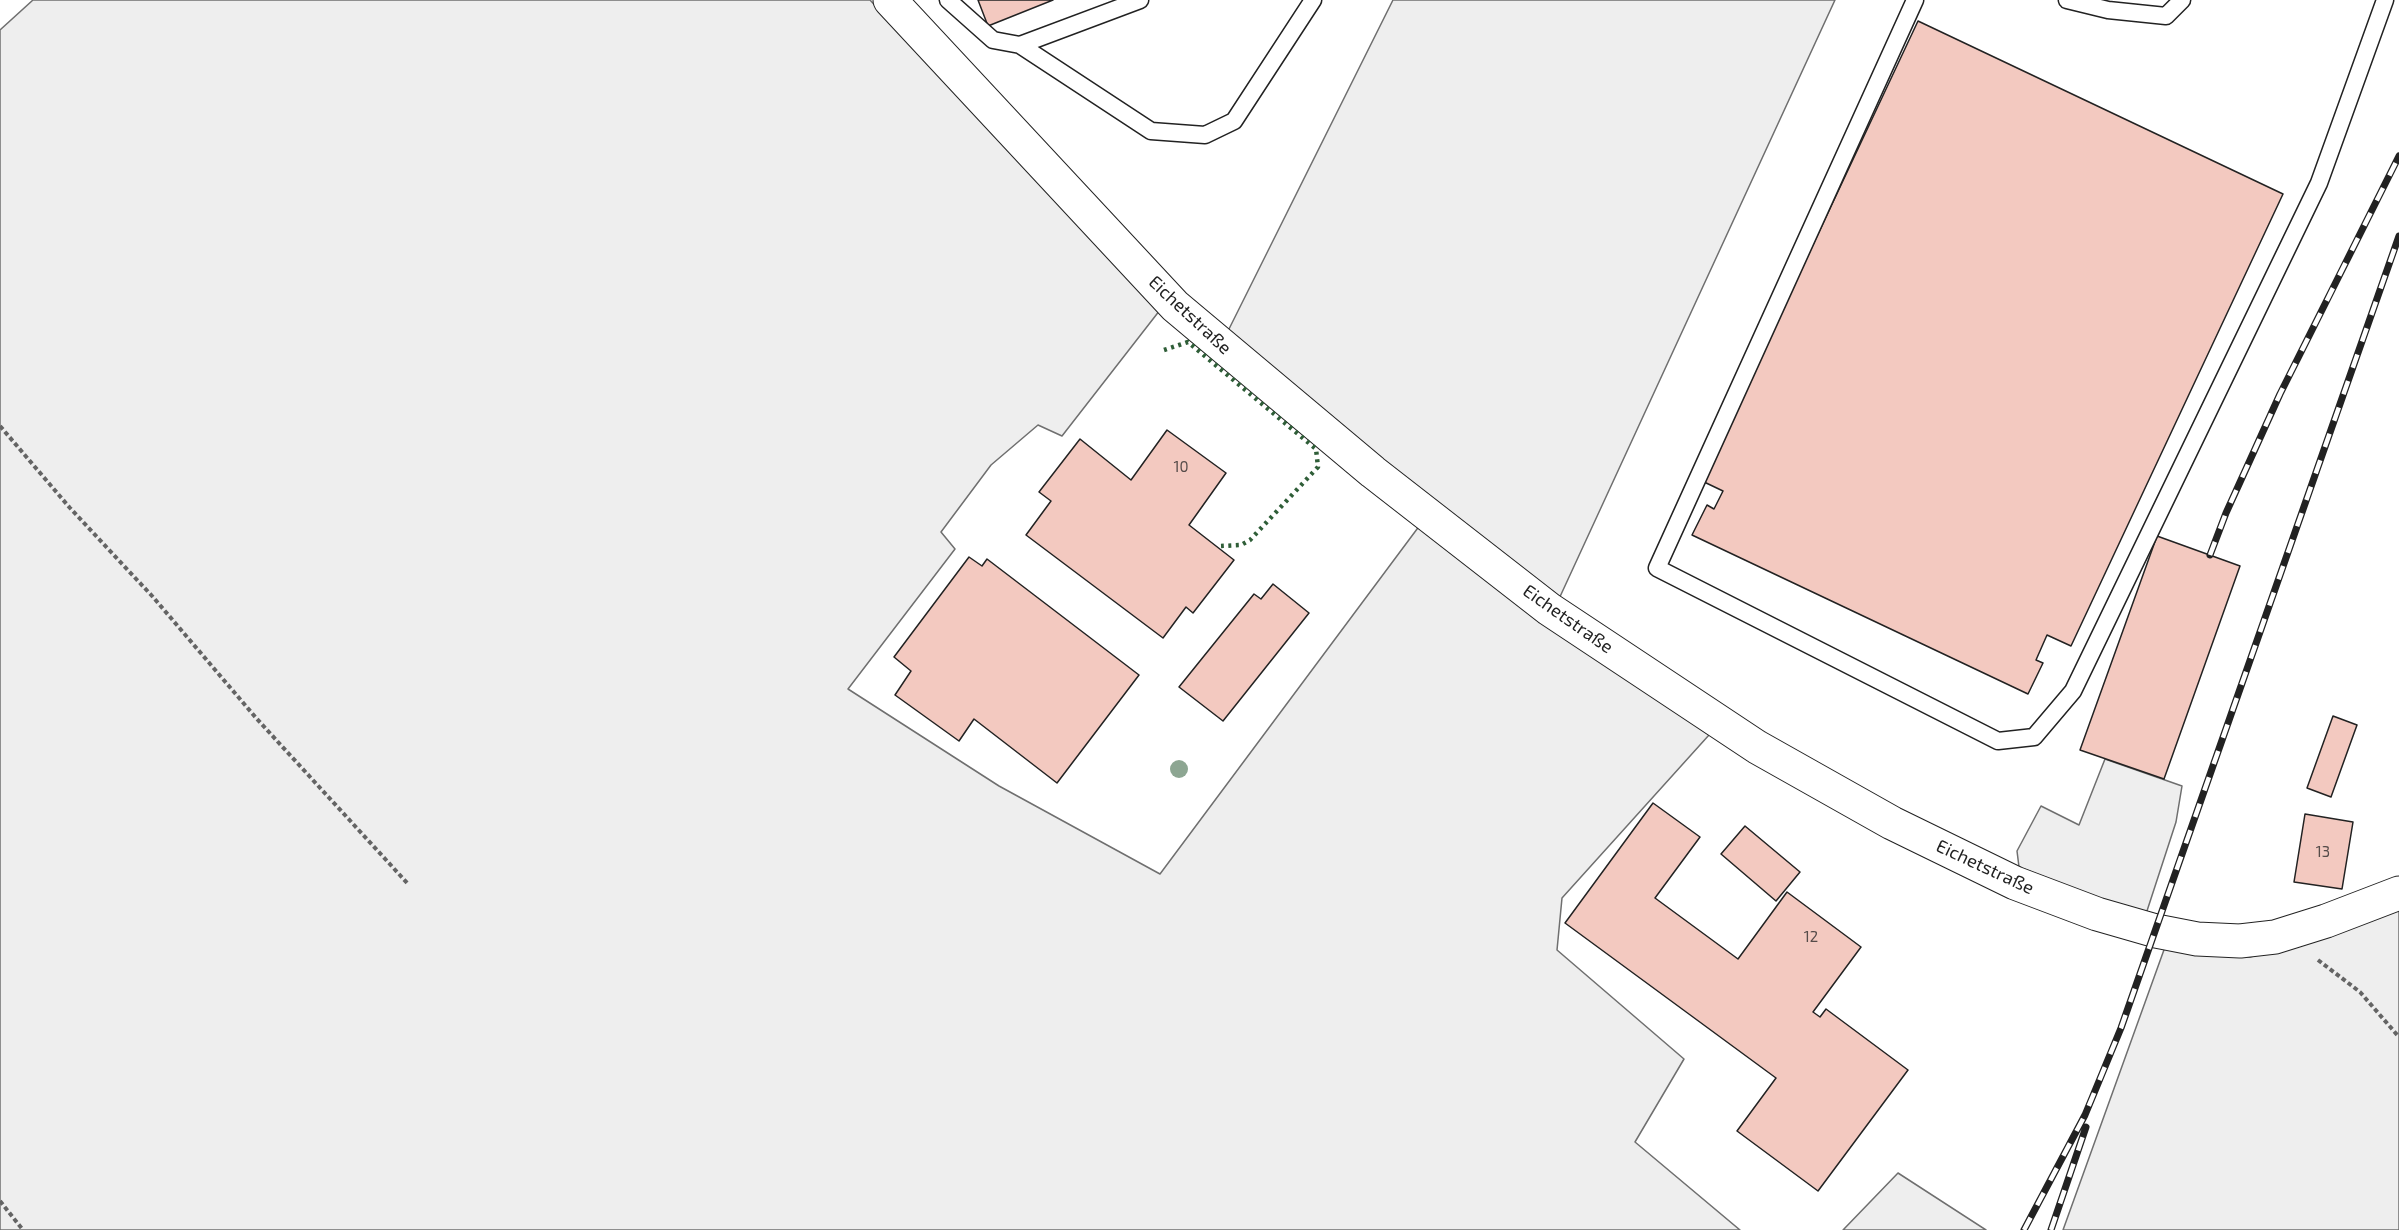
<!DOCTYPE html>
<meta charset="utf-8">
<style>
body{margin:0}
canvas{display:block;background:#fff}
</style>
<canvas width="2399" height="1230"></canvas>
<script>
const context = document.querySelector('canvas').getContext('2d');
context.lineJoin = 'round';
function paint(path, color) {
  context.fillStyle = color;
  context.fill(path, 'evenodd');
}
function stroke(path, color, width, dash) {
  context.strokeStyle = color;
  context.lineWidth = width;
  context.lineCap = dash ? 'butt' : 'round';
  context.setLineDash(dash || []);
  context.stroke(path);
}
function drawText(font, color, halo, rows, align = 'center') {
  context.font = font + ' "Exo 2",sans-serif';
  context.lineWidth = 4.5;
  context.setLineDash([]);
  context.textBaseline = 'middle';
  context.strokeStyle = halo;
  context.fillStyle = color;
  for (const [text, x, y, turn = 0] of rows) {
    context.save();
    context.translate(x, y);
    context.rotate((+turn || 0) * Math.PI / 180);
    context.textAlign = isNaN(turn) ? turn : align;
    if (halo) context.strokeText(text, 0, 0);
    context.fillText(text, 0, 0);
    context.restore();
  }
}
const green = new Path2D(`
 M 33,0 L 870,0 L 1160,310 L 1062,436 L 1038,425 L 991,465 L 941,532 L 955,549 L 848,689 L 999,786 L 1160,874 L 1423,521 L 1709,735 L 1562,898 L 1557,950 L 1684,1059 L 1635,1142 L 1740,1230 L 0,1230 L 0,30 Z
 M 1393,0 L 1835,0 L 1558,601 L 1226,335 Z
 M 2105,759 L 2182,786 L 2176,822 L 2145,917 L 2019,867 L 2017,851 L 2041,806 L 2079,825 Z
 M 2399,906 L 2399,1230 L 2063,1230 L 2165,947 L 2250,957 L 2310,941 Z
 M 1898,1173 L 1986,1230 L 1843,1230 Z`);
const building = new Path2D(`
 M 978,0 L 1053,0 L 988,26 Z
 M 1918,21 L 2283,194 L 2071,646 L 2047,635 L 2036,660 L 2043,663 L 2028,694 L 1692,535 L 1707,505 L 1714,509 L 1723,491 L 1702,481 Z
 M 1167,430 L 1226,473 L 1189,525 L 1234,560 L 1193,613 L 1186,607 L 1163,638 L 1026,535 L 1051,501 L 1039,492 L 1080,439 L 1131,480 Z
 M 2157,536 L 2240,566 L 2164,779 L 2080,750 Z
 M 969,557 L 982,566 L 987,559 L 1139,675 L 1057,783 L 974,719 L 959,741 L 895,695 L 911,671 L 894,657 Z
 M 1273,584 L 1309,613 L 1223,721 L 1179,687 L 1254,594 L 1261,599 Z
 M 2333,716 L 2357,725 L 2331,797 L 2307,788 Z
 M 1653,803 L 1700,837 L 1655,898 L 1738,959 L 1787,892 L 1861,947 L 1813,1012 L 1820,1017 L 1826,1009 L 1908,1070 L 1818,1191 L 1737,1131 L 1776,1078 L 1565,923 Z
 M 2305,814 L 2353,822 L 2342,889 L 2294,882 Z
 M 1745,826 L 1800,872 L 1776,901 L 1721,854 Z`);
const path = new Path2D(`
 M 0,426 L 70,508 L 153,597 L 257,719 L 409,885
 M 2318,960 L 2360,992 L 2399,1037
 M 0,1201 L 23,1230`);
const lane = new Path2D(`
 M 948,0 L 993,40 L 1020,45 L 1140,0
 M 1915,0 L 1657,568 L 1998,741 L 2034,737 L 2073,691 L 2319,183 L 2385,0
 M 2067,0 L 2108,10 L 2166,16 L 2182,0
 M 1020,45 L 1151,131 L 1205,135 L 1234,121 L 1313,0`);
const street = new Path2D(`
 M 890,0 L 1175,306 L 1373,472 L 1549,609 L 1757,747 L 1892,823 L 2015,883 L 2097,914 L 2156,931 L 2197,939 L 2240,941 L 2275,937 L 2326,921 L 2399,893`);
const rail = new Path2D(`
 M 2210,555 L 2226,513 L 2280,394 L 2399,156
 M 2024,1230 L 2085,1115 L 2121,1028 L 2399,236
 M 2051,1230 L 2086,1127`);
const hedge = new Path2D(`
 M 1164,350 L 1188,342 L 1316,449 L 1318,467 L 1250,540 L 1241,545 L 1221,546`);
const trees = [
 [1179,769]
];
const numberNames = [
 ["10",1181,467],
 ["13",2323,852],
 ["12",1811,937]
];
const streetNames = [
 ["Eichetstraße",1190,315,43],
 ["Eichetstraße",1568,619,35],
 ["Eichetstraße",1985,867,25]
];
paint(green, '#eee');
stroke(green, '#6f6f6f', 1.5);
paint(building, '#f3c9c0');
stroke(building, '#222', 1.5);
stroke(lane, '#222', 19);
stroke(street, '#222', 35);
stroke(path, '#646464', 4, [4.5, 3]);
stroke(lane, '#fff', 16);
stroke(street, '#fff', 33);
stroke(rail, '#222', 7);
stroke(rail, '#fff', 4.5, [14]);
stroke(hedge, '#2f5e38', 4.5, [3, 4.5]);
context.fillStyle = '#8da692';
for (const [x, y] of trees) {
  context.beginPath();
  context.arc(x, y, 9, 0, 2 * Math.PI);
  context.fill();
}
drawText('15px', '#564c4a', null, numberNames);
drawText('18px', '#222', '#fff', streetNames);
</script>
